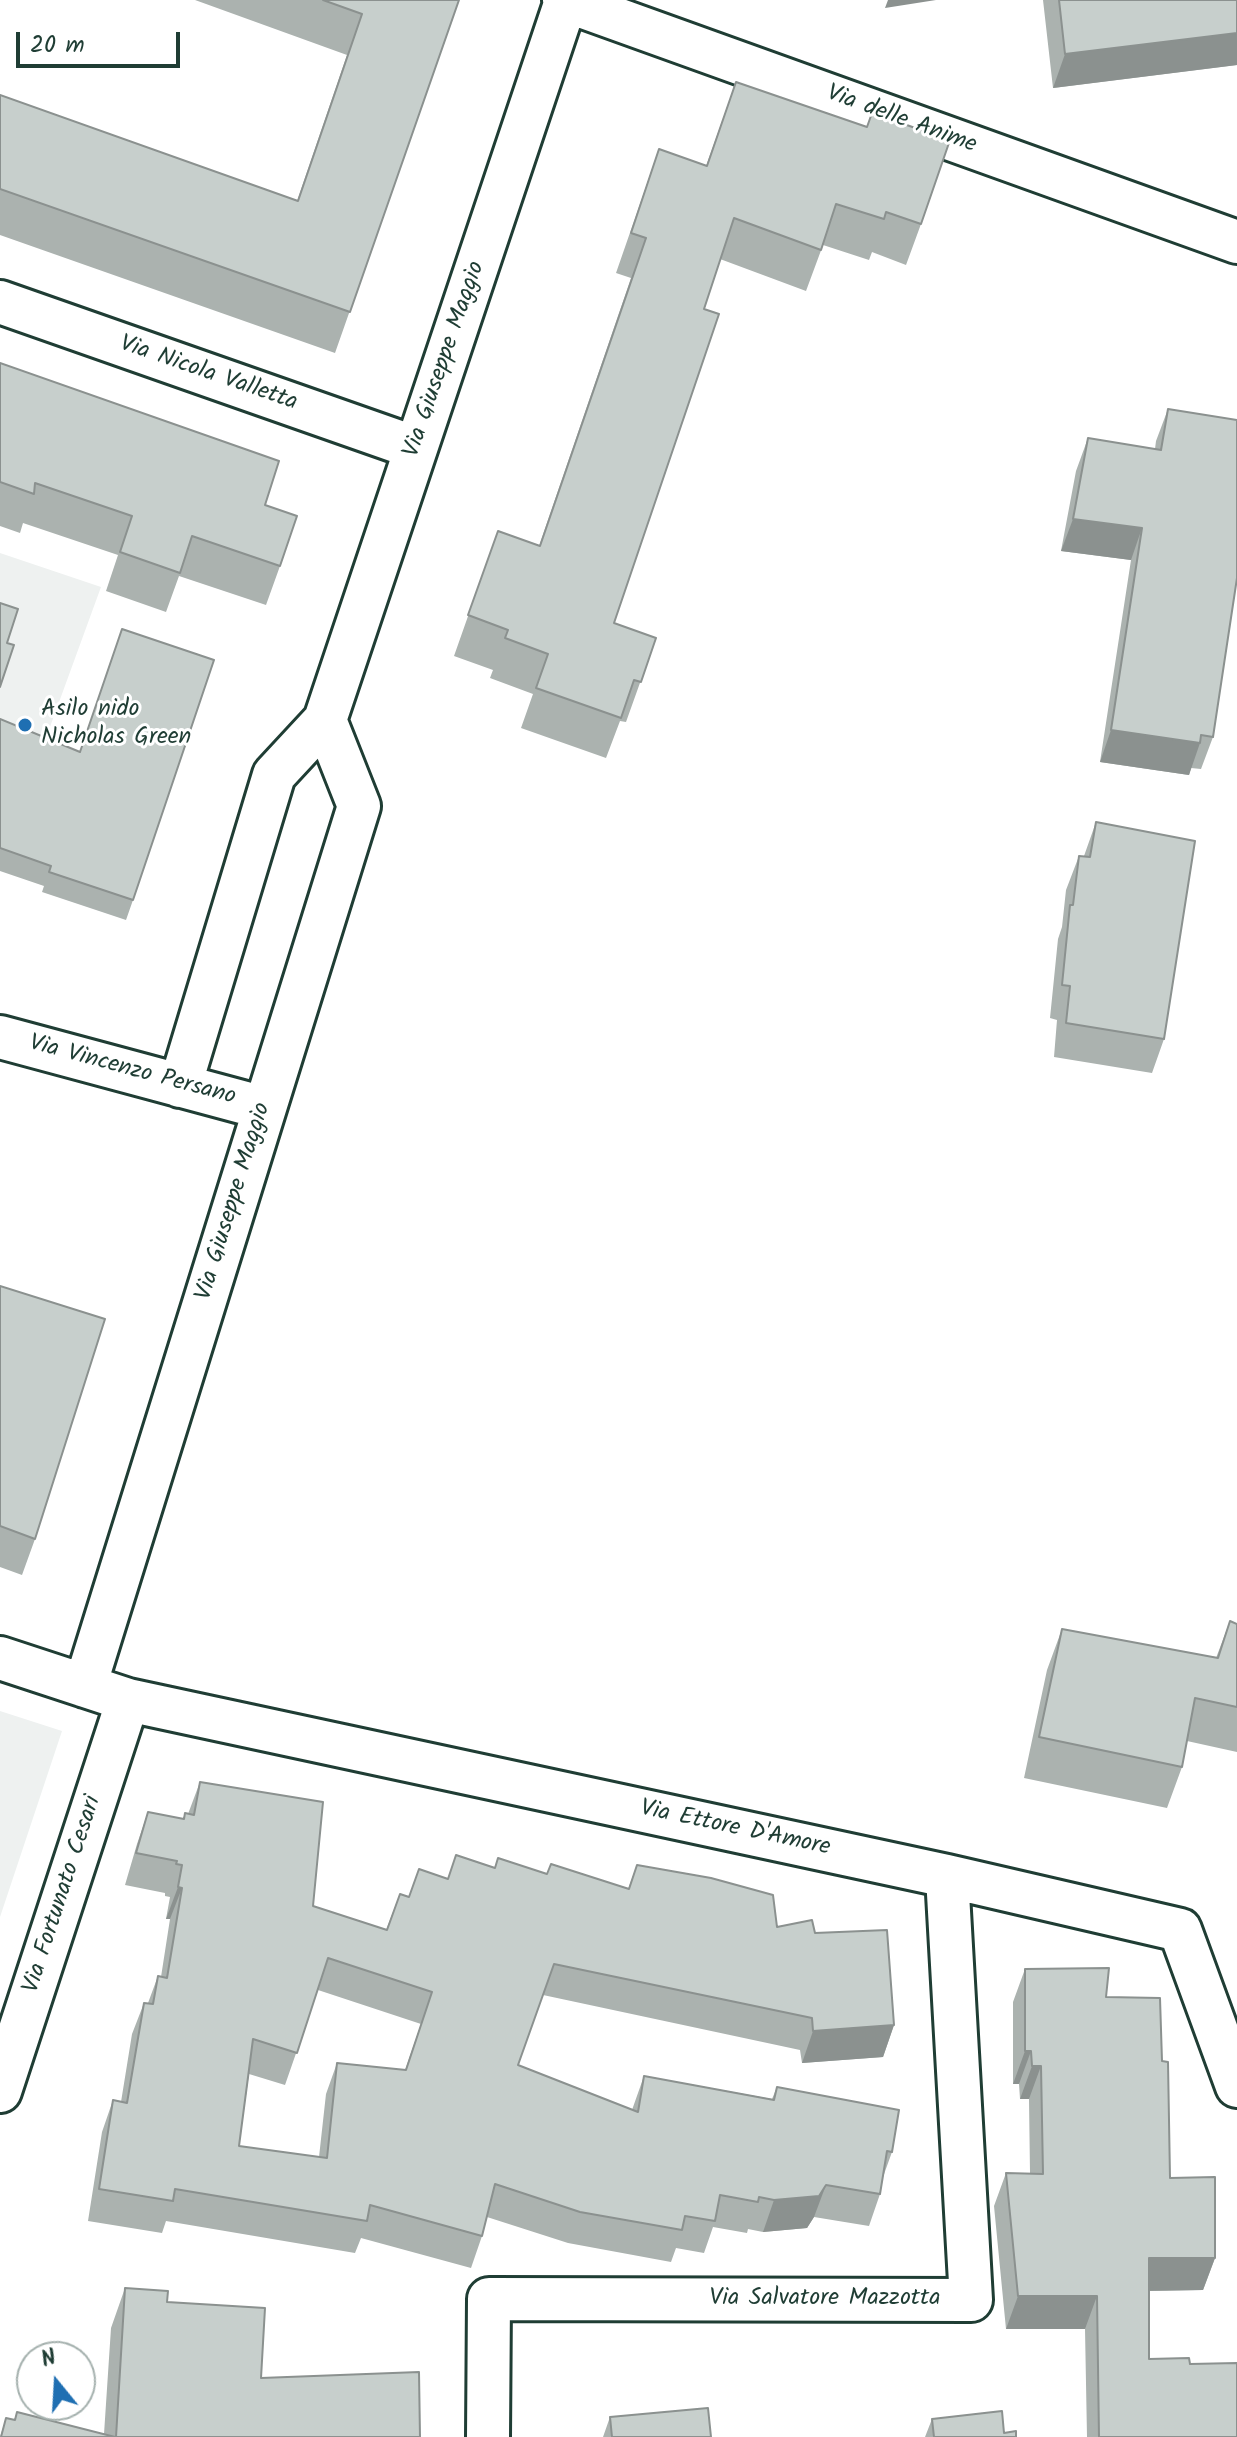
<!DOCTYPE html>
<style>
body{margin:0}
#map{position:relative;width:1237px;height:2437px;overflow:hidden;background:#fff;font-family:Kalam,sans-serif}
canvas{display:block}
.north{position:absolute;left:16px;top:2341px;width:80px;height:80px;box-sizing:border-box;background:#fff;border:2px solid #a5b1ae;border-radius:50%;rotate:342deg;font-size:22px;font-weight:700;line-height:32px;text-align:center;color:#1f3d34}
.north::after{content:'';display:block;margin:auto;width:28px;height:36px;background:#1f6fb2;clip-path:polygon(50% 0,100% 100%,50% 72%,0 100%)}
.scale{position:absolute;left:16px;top:32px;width:164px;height:36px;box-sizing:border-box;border:4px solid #1f3d34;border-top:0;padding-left:10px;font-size:24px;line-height:28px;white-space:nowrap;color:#1f3d34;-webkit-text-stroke:6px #fff;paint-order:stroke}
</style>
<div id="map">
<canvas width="1237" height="2437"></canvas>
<div class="north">N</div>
<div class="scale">20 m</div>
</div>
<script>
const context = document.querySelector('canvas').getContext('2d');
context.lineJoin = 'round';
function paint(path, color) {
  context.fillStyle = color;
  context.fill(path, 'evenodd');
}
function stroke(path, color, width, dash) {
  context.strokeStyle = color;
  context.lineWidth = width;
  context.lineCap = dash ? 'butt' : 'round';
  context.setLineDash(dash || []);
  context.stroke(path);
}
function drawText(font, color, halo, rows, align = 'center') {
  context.font = font + ' Kalam,sans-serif';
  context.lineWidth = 6;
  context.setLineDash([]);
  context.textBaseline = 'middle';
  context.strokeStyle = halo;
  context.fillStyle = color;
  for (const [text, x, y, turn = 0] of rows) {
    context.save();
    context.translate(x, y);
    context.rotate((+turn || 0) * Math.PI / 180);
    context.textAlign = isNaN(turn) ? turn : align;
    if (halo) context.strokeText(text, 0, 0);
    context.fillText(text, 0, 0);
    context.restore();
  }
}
const built = new Path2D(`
 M 0,553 L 101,587 L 0,864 Z
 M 0,1711 L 62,1731 L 0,1917 Z`);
const minor = new Path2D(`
 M 564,0 L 1237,242
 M 0,302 L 416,448
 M 0,1037 L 264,1108
 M 180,1086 L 274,775 L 325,720 L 566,1
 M 0,1658 L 128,1700 L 947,1876 L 1180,1930 L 1237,2086
 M 85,1686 L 359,806 L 325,720
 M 0,2091 L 128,1700
 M 488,2437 L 489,2299 L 971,2300 L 947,1876`);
const wall = new Path2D(`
 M 195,0 L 459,0 L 335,353 L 0,235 L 0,95 L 297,201 L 347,55 Z
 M 1043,0 L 1237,0 L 1237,65 L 1053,88 Z
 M 736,82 L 921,224 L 906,265 L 872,252 L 869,260 L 823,245 L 806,291 L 720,259 L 704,309 L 614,623 L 656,638 L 626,722 L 620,721 L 606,758 L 521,728 L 533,694 L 490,678 L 493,670 L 454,656 L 498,531 L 539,546 L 631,278 L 616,273 L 659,149 L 706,166 Z
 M 0,363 L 265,505 L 280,566 L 266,605 L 179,576 L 166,612 L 106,591 L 118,555 L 23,523 L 20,533 L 0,526 Z
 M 1168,409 L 1213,737 L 1201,769 L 1191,768 L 1189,775 L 1100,762 L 1131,560 L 1061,551 L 1076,471 L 1088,438 L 1155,449 L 1156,441 Z
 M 0,719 L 133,900 L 126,920 L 42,892 L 44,886 L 0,871 Z
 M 1096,822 L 1164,1039 L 1152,1073 L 1054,1057 L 1057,1020 L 1050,1018 L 1058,939 L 1062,927 L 1066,890 L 1079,856 L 1084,856 Z
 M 0,1286 L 35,1539 L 22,1575 L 0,1567 Z
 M 1230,1621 L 1237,1624 L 1237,1752 L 1187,1741 L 1182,1767 L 1167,1808 L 1024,1778 L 1047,1670 L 1062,1629 L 1216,1658 Z
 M 200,1782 L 313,1906 L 386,1930 L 400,1894 L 408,1897 L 448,1879 L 495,1868 L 547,1874 L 628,1889 L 637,1865 L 777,1927 L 815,1933 L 894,2025 L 883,2057 L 802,2063 L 800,2050 L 543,1995 L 518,2065 L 632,2110 L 644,2076 L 772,2099 L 777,2087 L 892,2152 L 883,2177 L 880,2194 L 869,2226 L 814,2217 L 807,2228 L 763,2232 L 748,2229 L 747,2233 L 713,2227 L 704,2253 L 676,2248 L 671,2262 L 568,2243 L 487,2217 L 482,2236 L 471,2268 L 361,2238 L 355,2253 L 166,2221 L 162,2233 L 88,2221 L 102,2132 L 113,2100 L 121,2102 L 132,2034 L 144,2003 L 148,2003 L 158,1976 L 161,1977 L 170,1919 L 166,1919 L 170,1897 L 165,1896 L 165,1893 L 125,1885 L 137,1844 L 148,1812 L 183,1819 L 185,1813 L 188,1814 ZM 318,1990 L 421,2024 L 405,2070 L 337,2063 L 326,2094 L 319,2157 L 239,2146 L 249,2074 L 285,2085 Z
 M 1025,1969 L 1106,1997 L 1162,2061 L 1170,2178 L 1215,2258 L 1203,2290 L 1149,2291 L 1149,2359 L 1190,2364 L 1237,2437 L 1087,2437 L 1085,2329 L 1006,2329 L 994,2206 L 1006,2173 L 1030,2173 L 1029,2099 L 1020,2099 L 1019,2084 L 1013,2084 L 1013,2002 Z
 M 125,2288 L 167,2302 L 261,2378 L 420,2437 L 0,2437 L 6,2418 L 104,2434 L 111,2328 Z
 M 610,2417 L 711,2437 L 603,2437 Z
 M 932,2419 L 1004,2433 L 1016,2437 L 925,2437 Z`);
const shadedWall = new Path2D(`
 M 888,0 L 936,0 L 885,8 Z
 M 1237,33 L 1237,65 L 1053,88 L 1065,54 Z
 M 1073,519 L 1142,528 L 1131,560 L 1061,551 Z
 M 1111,730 L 1200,743 L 1189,775 L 1100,762 Z
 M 178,1887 L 182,1888 L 170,1919 L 166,1919 Z
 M 894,2025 L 883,2057 L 802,2063 L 813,2031 Z
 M 1025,2051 L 1031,2051 L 1019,2084 L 1013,2084 Z
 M 1032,2066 L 1041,2066 L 1029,2099 L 1020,2099 Z
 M 826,2185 L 814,2217 L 807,2228 L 763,2232 L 774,2200 Z
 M 1149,2258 L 1215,2258 L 1203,2290 L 1137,2291 Z
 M 1018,2296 L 1097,2296 L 1085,2329 L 1006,2329 Z`);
const building = new Path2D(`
 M 323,0 L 459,0 L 350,312 L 0,189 L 0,95 L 298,201 L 362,14 Z
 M 1059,0 L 1237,0 L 1237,33 L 1065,54 Z
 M 736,82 L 867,127 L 872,113 L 950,140 L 921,224 L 886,212 L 884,219 L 836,204 L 821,250 L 734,218 L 704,309 L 719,314 L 614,623 L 656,638 L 641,682 L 634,680 L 621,718 L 536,688 L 548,654 L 505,638 L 508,630 L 468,615 L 498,531 L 540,546 L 646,238 L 631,233 L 659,149 L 707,166 Z
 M 0,363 L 279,461 L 265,505 L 297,516 L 280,566 L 192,536 L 180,573 L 120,552 L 132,516 L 35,483 L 34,494 L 0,482 Z
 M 1168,409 L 1237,420 L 1237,578 L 1213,737 L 1201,735 L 1200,743 L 1111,730 L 1142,528 L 1073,519 L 1088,438 L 1161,450 Z
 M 0,603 L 18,609 L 7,643 L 14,645 L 0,687 Z
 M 122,629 L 214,660 L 133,900 L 49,872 L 51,866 L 0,848 L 0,719 L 80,752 Z
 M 1096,822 L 1195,841 L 1164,1039 L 1066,1023 L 1070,986 L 1062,985 L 1070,905 L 1073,905 L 1079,856 L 1090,857 Z
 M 0,1286 L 105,1319 L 35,1539 L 0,1526 Z
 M 1230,1621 L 1237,1624 L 1237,1707 L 1195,1698 L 1182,1767 L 1039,1737 L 1062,1629 L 1218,1658 Z
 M 200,1782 L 323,1802 L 313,1906 L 387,1930 L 400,1894 L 409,1897 L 419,1869 L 448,1879 L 456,1855 L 495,1868 L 498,1858 L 547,1874 L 551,1864 L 629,1889 L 637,1865 L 711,1878 L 773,1895 L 777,1927 L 812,1920 L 815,1933 L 887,1930 L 894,2025 L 813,2031 L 812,2018 L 554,1964 L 518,2065 L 638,2112 L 644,2076 L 774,2100 L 777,2087 L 899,2110 L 892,2152 L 887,2151 L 880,2194 L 826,2185 L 819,2196 L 774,2200 L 759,2197 L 758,2202 L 720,2195 L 715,2221 L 685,2216 L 682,2230 L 580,2212 L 495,2184 L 482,2236 L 370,2205 L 367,2221 L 175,2189 L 173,2201 L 99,2189 L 113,2100 L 127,2103 L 144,2003 L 153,2004 L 158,1976 L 167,1978 L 182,1888 L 178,1887 L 182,1865 L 176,1864 L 177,1861 L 136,1853 L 148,1812 L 184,1819 L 185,1813 L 194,1815 ZM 328,1958 L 432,1992 L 406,2070 L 337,2063 L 327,2158 L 239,2146 L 253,2039 L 297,2053 Z
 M 1109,1968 L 1106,1997 L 1160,1998 L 1162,2061 L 1168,2062 L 1170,2178 L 1215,2177 L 1215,2258 L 1149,2258 L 1149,2359 L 1189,2358 L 1190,2364 L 1237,2363 L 1237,2437 L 1099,2437 L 1097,2296 L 1018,2296 L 1006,2173 L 1043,2174 L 1041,2066 L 1032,2066 L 1031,2051 L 1025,2051 L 1025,1969 Z
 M 125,2288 L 168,2291 L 167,2302 L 265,2308 L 261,2378 L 419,2372 L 420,2437 L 116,2437 Z
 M 708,2408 L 711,2437 L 612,2437 L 610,2417 Z
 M 1002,2411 L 1004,2433 L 1016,2431 L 1016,2437 L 934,2437 L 932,2419 Z
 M 17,2412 L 115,2437 L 1,2437 L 6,2418 L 15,2420 Z`);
const markers = [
 [25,725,8,"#1f6fb2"]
];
const streetNames = [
 ["Via delle Anime",901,121,20],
 ["Via Giuseppe Maggio",446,360,-71],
 ["Via Nicola Valletta",208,375,19],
 ["Via Vincenzo Persano",132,1072,15],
 ["Via Giuseppe Maggio",235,1202,-73],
 ["Via Ettore D'Amore",735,1830,12],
 ["Via Fortunato Cesari",64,1895,-72],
 ["Via Salvatore Mazzotta",825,2300]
];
const poiNames = [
 ["Asilo nido",41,711],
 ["Nicholas Green",41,739]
];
paint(built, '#eef1f0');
stroke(minor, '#1f3d34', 48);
stroke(minor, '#fff', 42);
paint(wall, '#abb2af');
paint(shadedWall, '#8b918f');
paint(building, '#c7cfcc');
stroke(building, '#8b918f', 2);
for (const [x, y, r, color] of markers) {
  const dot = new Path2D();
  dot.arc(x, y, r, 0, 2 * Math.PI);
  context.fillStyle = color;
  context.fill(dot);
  stroke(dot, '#fff', 3);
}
drawText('24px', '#1f3d34', '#fff', streetNames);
drawText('24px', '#1f3d34', '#fff', poiNames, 'left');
</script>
